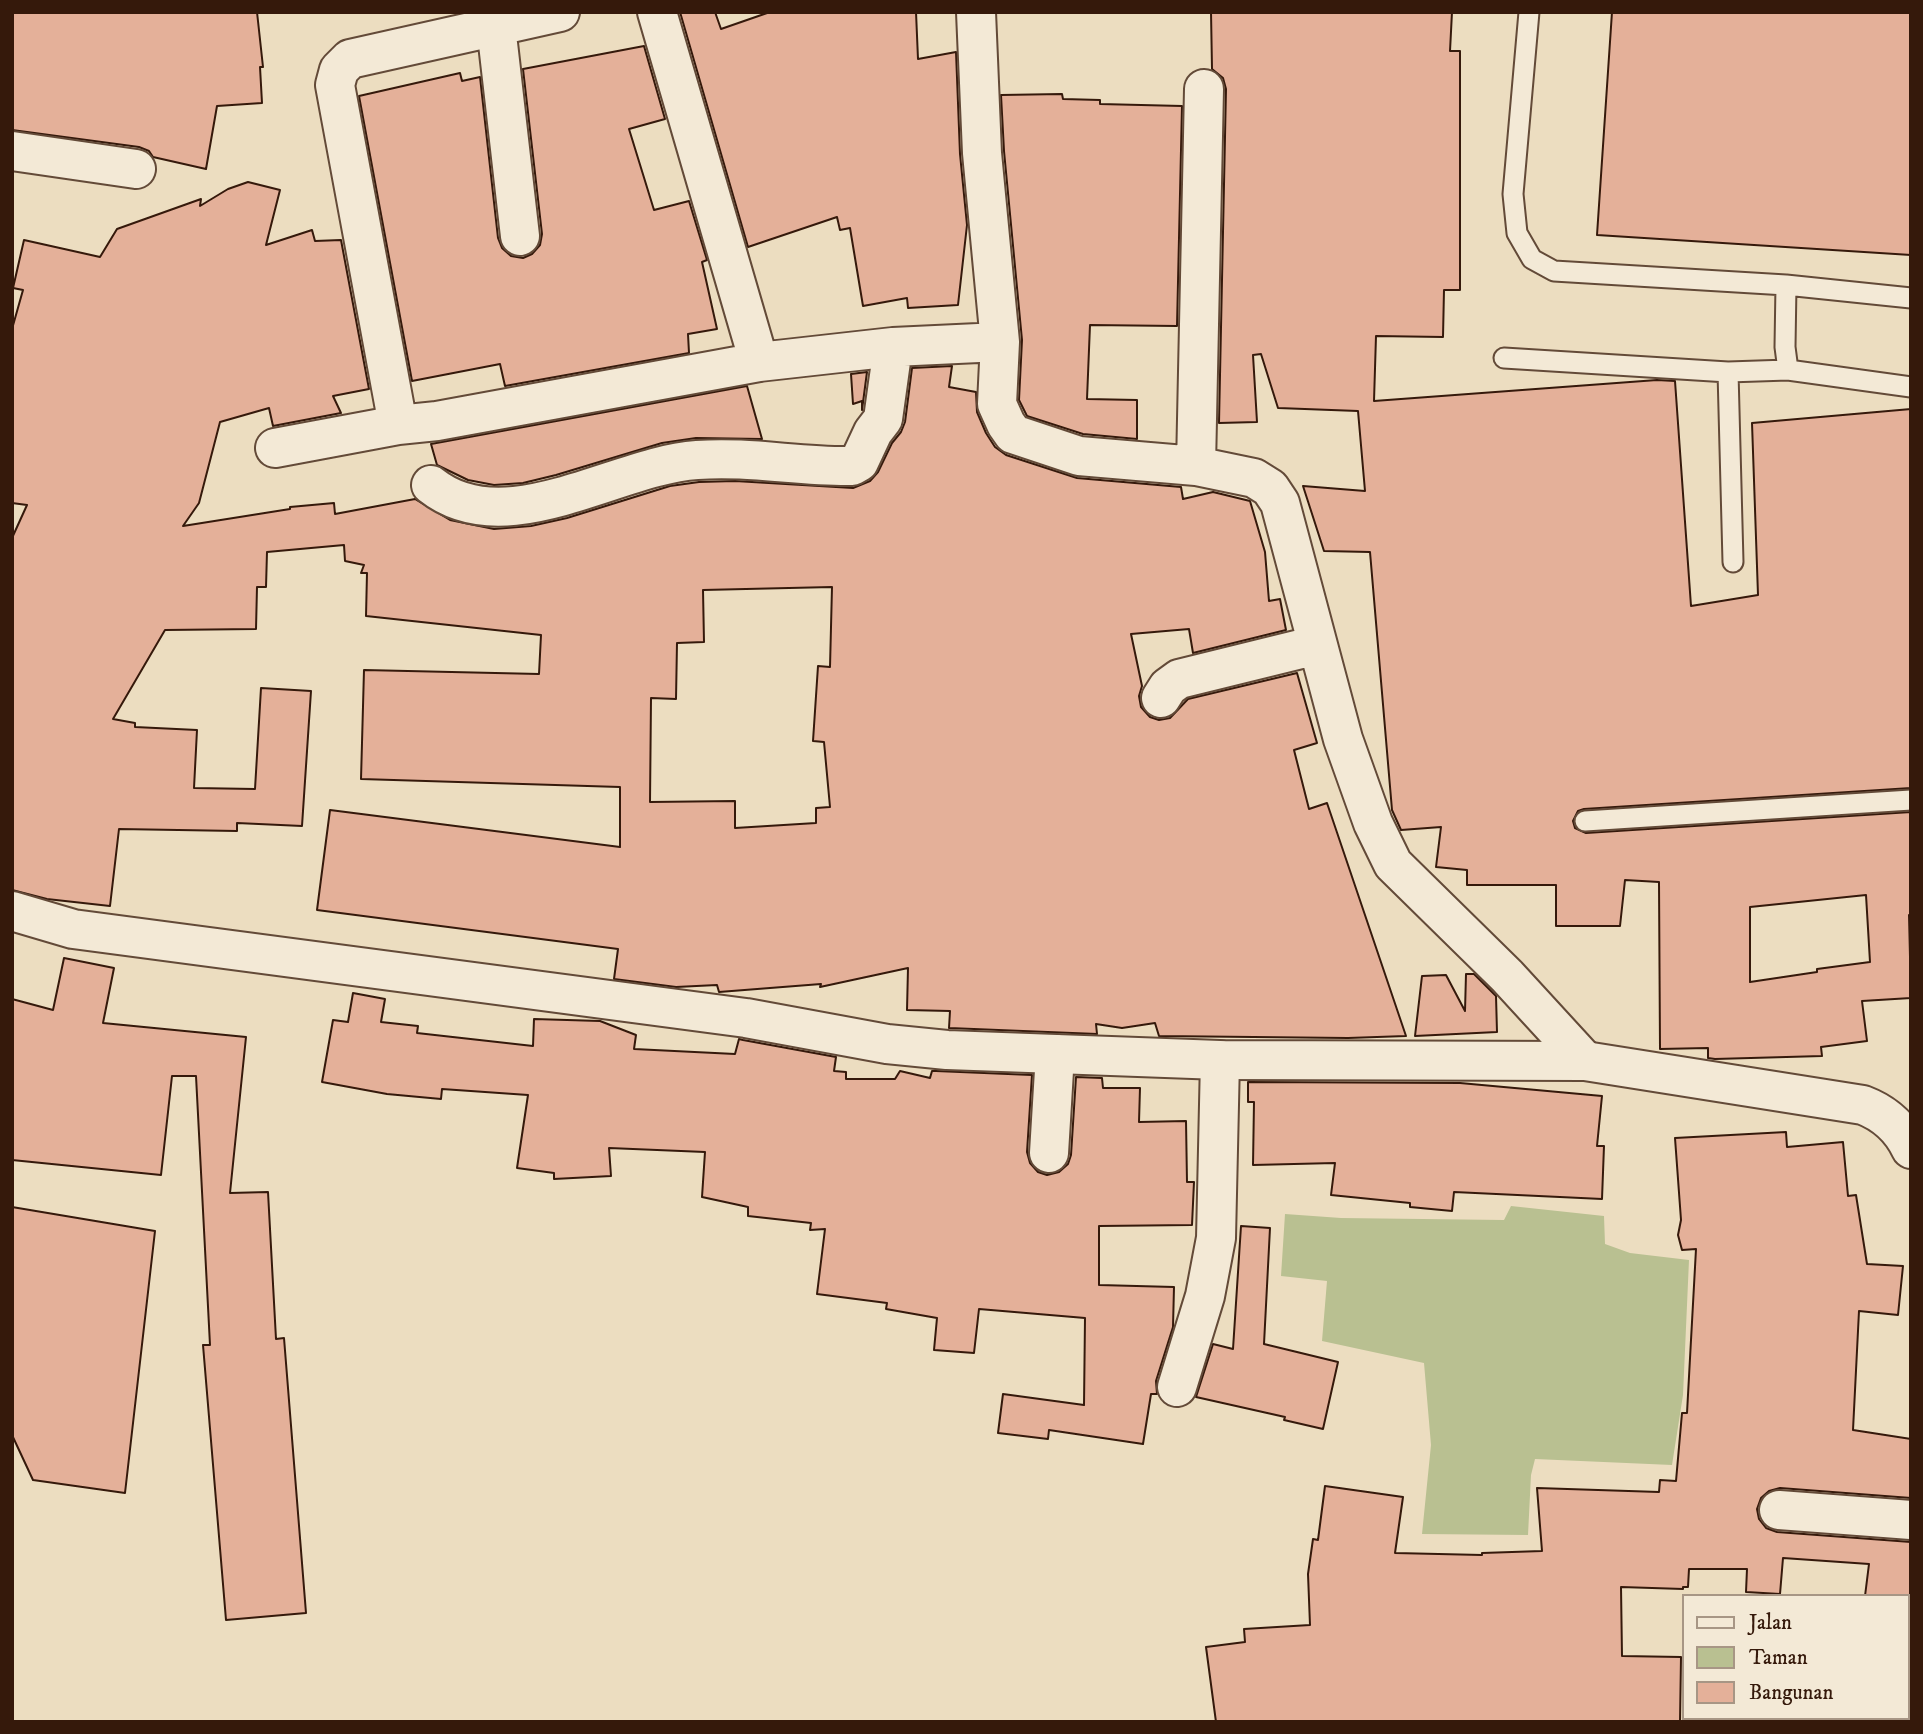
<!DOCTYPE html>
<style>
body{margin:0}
#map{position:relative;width:1923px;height:1734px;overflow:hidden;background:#ecddc0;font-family:"IM FELL DW Pica",serif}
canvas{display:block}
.frame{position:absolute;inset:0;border:14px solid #35190b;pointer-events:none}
.legend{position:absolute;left:1682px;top:1594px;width:228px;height:126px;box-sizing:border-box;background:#f3e9d6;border:2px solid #a79685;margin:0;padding:9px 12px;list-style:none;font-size:21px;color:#35190b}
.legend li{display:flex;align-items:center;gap:14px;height:35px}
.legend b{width:35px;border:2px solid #a79685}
</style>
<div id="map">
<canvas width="1923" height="1734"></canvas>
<div class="frame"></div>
<ul class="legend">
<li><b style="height:9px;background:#f3e9d6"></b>Jalan</li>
<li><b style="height:19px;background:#b9c091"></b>Taman</li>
<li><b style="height:19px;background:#e4b099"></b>Bangunan</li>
</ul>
</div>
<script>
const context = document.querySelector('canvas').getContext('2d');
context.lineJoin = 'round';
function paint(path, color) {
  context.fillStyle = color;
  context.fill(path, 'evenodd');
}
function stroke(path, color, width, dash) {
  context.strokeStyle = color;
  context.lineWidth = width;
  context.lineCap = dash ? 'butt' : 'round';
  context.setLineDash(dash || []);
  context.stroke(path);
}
const green = new Path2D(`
 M 1511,1206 L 1604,1216 L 1605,1244 L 1630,1253 L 1689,1260 L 1683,1395 L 1672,1465 L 1535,1459 L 1531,1475 L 1528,1535 L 1422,1534 L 1431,1445 L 1424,1363 L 1322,1341 L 1327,1281 L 1281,1276 L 1285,1214 L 1341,1218 L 1504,1220 Z`);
const building = new Path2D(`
 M 12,12 L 257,12 L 263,67 L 260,67 L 262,103 L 217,106 L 206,169 L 153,157 L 149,151 L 139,147 L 12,130 Z
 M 680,12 L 715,12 L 721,29 L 770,12 L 916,12 L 918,59 L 956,52 L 960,154 L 967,225 L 958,305 L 908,308 L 907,298 L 863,306 L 850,228 L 840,230 L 837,217 L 748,247 Z
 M 1211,12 L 1452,12 L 1450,51 L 1460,51 L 1460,290 L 1444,290 L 1443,337 L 1376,336 L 1374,401 L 1657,380 L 1675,381 L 1691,606 L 1758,595 L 1752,423 L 1911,409 L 1911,788 L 1584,809 L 1578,811 L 1573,821 L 1575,828 L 1586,833 L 1911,812 L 1911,915 L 1909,915 L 1911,998 L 1862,1001 L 1867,1041 L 1821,1047 L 1822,1056 L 1715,1059 L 1708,1058 L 1708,1048 L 1660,1049 L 1659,882 L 1625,880 L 1620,926 L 1556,926 L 1556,885 L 1467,885 L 1467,870 L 1436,867 L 1441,827 L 1401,830 L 1392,810 L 1370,552 L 1324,551 L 1303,486 L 1365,491 L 1358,411 L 1278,408 L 1261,354 L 1253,355 L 1257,422 L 1219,423 L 1226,89 L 1223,78 L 1212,69 ZM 1866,895 L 1870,962 L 1817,969 L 1817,972 L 1750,982 L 1750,907 Z
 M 1612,12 L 1911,12 L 1911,255 L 1597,235 Z
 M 644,46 L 665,119 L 629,129 L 654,210 L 689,201 L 707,260 L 702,262 L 717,329 L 688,334 L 689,353 L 505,386 L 500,364 L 412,381 L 359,96 L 460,73 L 462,81 L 480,77 L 498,238 L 502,248 L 511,256 L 523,258 L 532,254 L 540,245 L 542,234 L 523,69 Z
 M 1062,94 L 1063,99 L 1100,100 L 1100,104 L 1182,106 L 1177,326 L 1090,325 L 1087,399 L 1137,400 L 1137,439 L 1083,434 L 1027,416 L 1019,400 L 1022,340 L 1004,151 L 1001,95 Z
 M 248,182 L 280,190 L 266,245 L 312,230 L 315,241 L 341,240 L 369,389 L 333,396 L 341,413 L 273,426 L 269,408 L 220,422 L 199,503 L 183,526 L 290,509 L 290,507 L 334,503 L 335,514 L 415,499 L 450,520 L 494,529 L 531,526 L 567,518 L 670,486 L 699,482 L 735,481 L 853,488 L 870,481 L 878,472 L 892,443 L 901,432 L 905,422 L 912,368 L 952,366 L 949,387 L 976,392 L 977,412 L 986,433 L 995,447 L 1006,455 L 1077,478 L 1181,487 L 1183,499 L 1213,492 L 1250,501 L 1265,552 L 1269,601 L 1280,599 L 1286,630 L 1193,653 L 1189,629 L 1131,634 L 1142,686 L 1139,696 L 1141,707 L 1150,717 L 1159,720 L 1170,718 L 1188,699 L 1297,673 L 1317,743 L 1294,750 L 1309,809 L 1327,803 L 1406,1036 L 1348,1038 L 1159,1036 L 1155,1023 L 1122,1028 L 1096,1024 L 1097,1034 L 949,1028 L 950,1011 L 907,1010 L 908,968 L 820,987 L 821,984 L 719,992 L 717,985 L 676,987 L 614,979 L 618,949 L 317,910 L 330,810 L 620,847 L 620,787 L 361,779 L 364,670 L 539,674 L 541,635 L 366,616 L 367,573 L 361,573 L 364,565 L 345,561 L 344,545 L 267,552 L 266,587 L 257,587 L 256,629 L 165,630 L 113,719 L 135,723 L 135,727 L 197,730 L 194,788 L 255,789 L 261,688 L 311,691 L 302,826 L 237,823 L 237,831 L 119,829 L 110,906 L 47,899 L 12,890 L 12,538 L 27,505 L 12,503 L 12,329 L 23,290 L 13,288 L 24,240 L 100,257 L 117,229 L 201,199 L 200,206 L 228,189 ZM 832,587 L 830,667 L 818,666 L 813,741 L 824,742 L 830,807 L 816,808 L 816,823 L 735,828 L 735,801 L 650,802 L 651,698 L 676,699 L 677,643 L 704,642 L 703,590 Z
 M 867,372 L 862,410 L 862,401 L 853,404 L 851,374 Z
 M 747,386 L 762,439 L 696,438 L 662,443 L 556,475 L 523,483 L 494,485 L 468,480 L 437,465 L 431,444 Z
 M 64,958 L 114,968 L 103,1023 L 246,1037 L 230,1193 L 268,1192 L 276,1339 L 284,1338 L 306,1613 L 226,1620 L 203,1345 L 210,1345 L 196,1076 L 172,1076 L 161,1175 L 12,1160 L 12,999 L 53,1010 Z
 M 1466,974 L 1474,974 L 1496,996 L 1497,1032 L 1415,1036 L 1422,976 L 1446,975 L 1465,1011 Z
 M 353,993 L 385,999 L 381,1022 L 418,1026 L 417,1033 L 533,1046 L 534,1019 L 600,1021 L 636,1035 L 634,1049 L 735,1054 L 739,1039 L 743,1040 L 836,1057 L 834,1071 L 846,1072 L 846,1079 L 895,1079 L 900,1071 L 930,1078 L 932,1071 L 936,1071 L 1032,1075 L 1027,1152 L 1030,1163 L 1038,1172 L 1047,1175 L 1059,1172 L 1068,1164 L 1071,1155 L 1076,1077 L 1102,1078 L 1103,1088 L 1140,1088 L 1139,1122 L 1186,1121 L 1187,1182 L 1194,1182 L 1192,1225 L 1099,1226 L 1099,1285 L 1174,1287 L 1173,1327 L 1156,1381 L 1157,1394 L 1151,1394 L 1143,1444 L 1049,1430 L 1048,1439 L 998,1433 L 1003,1394 L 1084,1405 L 1085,1318 L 979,1309 L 974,1353 L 934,1350 L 937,1318 L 886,1309 L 887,1303 L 817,1294 L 825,1229 L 810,1230 L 811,1223 L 748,1216 L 748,1207 L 702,1197 L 705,1152 L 609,1148 L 611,1176 L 554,1179 L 554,1173 L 517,1168 L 528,1095 L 442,1089 L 441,1099 L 387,1094 L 322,1082 L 333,1020 L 348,1022 Z
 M 1248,1082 L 1460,1083 L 1602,1096 L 1597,1146 L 1604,1146 L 1602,1199 L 1454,1192 L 1452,1211 L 1410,1207 L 1410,1203 L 1331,1195 L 1335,1163 L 1253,1165 L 1254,1102 L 1248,1102 Z
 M 1786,1132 L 1787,1147 L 1843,1142 L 1848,1196 L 1856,1195 L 1867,1264 L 1903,1266 L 1898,1315 L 1859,1311 L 1853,1430 L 1911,1439 L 1911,1498 L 1780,1488 L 1769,1491 L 1761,1498 L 1757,1509 L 1759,1519 L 1766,1528 L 1777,1532 L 1911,1542 L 1911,1596 L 1865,1596 L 1869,1564 L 1783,1558 L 1780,1594 L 1746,1592 L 1747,1569 L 1689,1569 L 1688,1587 L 1683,1587 L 1683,1589 L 1621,1587 L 1622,1656 L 1681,1657 L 1680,1722 L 1216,1722 L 1206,1647 L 1245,1642 L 1244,1629 L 1310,1625 L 1308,1574 L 1313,1539 L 1318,1540 L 1325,1486 L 1403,1497 L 1395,1553 L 1482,1555 L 1482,1553 L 1542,1551 L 1537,1488 L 1659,1492 L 1660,1480 L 1676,1481 L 1682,1413 L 1687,1413 L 1696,1249 L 1682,1250 L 1678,1235 L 1681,1220 L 1675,1138 Z
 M 12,1207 L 155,1231 L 125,1493 L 33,1480 L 12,1435 Z
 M 1241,1226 L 1270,1228 L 1264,1344 L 1338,1362 L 1323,1429 L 1284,1420 L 1285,1417 L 1196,1397 L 1213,1344 L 1233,1349 Z`);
const service = new Path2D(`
 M 1529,12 L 1513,194 L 1517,233 L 1532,259 L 1554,271 L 1786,285 L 1911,298
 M 1786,285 L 1785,347 L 1788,370
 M 1504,358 L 1728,372 L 1788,370 L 1911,387
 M 1728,372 L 1733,562
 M 1585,821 L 1911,800`);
const minor = new Path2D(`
 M 560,12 L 350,59 L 339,70 L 335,85 L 398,425 L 437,421 L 759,362 L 893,347 L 1000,342
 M 657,12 L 759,362
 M 976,12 L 982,153 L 1000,342 L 997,404 L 1006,424 L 1013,434 L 1079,456 L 1196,466 L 1254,478 L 1270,488 L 1280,503 L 1343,739 L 1373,823 L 1393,864 L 1507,976 L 1585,1061
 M 496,26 L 520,236
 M 12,151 L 136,169
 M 275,448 L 398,425
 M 1196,466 L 1204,89
 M 431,485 C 505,544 617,465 697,460 C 749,456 800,467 852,466 L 859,462 L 873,432 L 883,419 L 893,347
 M 1161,698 L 1168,687 L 1179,679 L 1317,645
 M 1049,1153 L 1055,1054
 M 1177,1387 L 1205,1296 L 1216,1238 L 1220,1060
 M 1779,1510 L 1911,1520`);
const tertiary = new Path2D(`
 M 12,911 L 73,929 L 746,1018 L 887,1044 L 947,1050 L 1220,1060 L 1585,1061 L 1863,1105 C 1884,1113 1901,1128 1911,1149`);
paint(green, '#b9c091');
paint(building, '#e4b099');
stroke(building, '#35190b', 2);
stroke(service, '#634a38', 23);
stroke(minor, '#634a38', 42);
stroke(tertiary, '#634a38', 42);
stroke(service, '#f3e9d6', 19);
stroke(minor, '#f3e9d6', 38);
stroke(tertiary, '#f3e9d6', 38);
</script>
